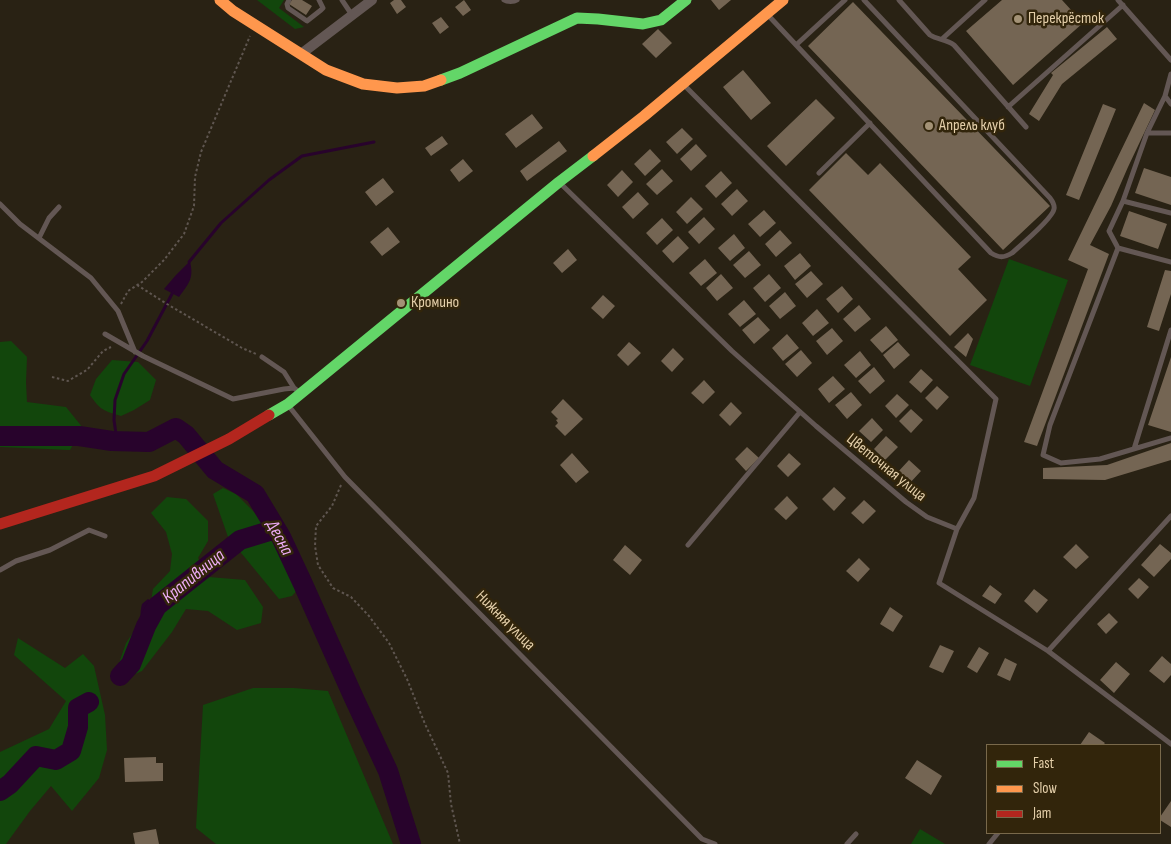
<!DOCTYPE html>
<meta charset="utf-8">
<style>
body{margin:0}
#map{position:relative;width:1171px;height:844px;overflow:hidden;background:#292214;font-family:"Sofia Sans Condensed",sans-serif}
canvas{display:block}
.legend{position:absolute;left:986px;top:744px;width:175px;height:90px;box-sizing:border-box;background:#32250b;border:1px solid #79694b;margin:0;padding:6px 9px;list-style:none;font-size:15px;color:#e4cfaa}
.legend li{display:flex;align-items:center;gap:10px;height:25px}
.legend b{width:25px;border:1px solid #79694b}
</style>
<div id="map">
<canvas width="1171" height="844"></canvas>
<ul class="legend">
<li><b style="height:6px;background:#63d668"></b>Fast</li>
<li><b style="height:6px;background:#ff974d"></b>Slow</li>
<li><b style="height:6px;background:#b3261e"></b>Jam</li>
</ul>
</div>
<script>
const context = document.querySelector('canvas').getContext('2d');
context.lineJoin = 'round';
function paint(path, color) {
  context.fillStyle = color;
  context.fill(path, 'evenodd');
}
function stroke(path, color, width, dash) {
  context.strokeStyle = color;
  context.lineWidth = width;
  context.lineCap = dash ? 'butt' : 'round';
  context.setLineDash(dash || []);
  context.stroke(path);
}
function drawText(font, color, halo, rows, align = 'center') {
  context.font = font + ' "Sofia Sans Condensed",sans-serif';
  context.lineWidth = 5;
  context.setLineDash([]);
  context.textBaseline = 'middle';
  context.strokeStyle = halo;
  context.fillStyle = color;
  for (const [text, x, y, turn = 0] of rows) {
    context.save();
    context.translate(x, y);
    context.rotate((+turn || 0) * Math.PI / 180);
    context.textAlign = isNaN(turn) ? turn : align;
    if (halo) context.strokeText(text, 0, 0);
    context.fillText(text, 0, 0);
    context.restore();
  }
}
const green = new Path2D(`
 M 257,0 L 284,0 L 279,8 L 304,27 L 295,29 Z
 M 1009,259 L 1068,280 L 1030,386 L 970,365 Z
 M 11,341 L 27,357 L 26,382 L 27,402 L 66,407 L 83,428 L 70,450 L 0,447 L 0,342 Z
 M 112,360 L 138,362 L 156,380 L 150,400 L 134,410 L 121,416 C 104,411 100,410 90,395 L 96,379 Z
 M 223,488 L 236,494 L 254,512 L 278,543 L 300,587 L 292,596 L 279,599 L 228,537 L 213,494 Z
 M 167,497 L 186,499 L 208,521 L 208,541 L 198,558 L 209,577 L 245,580 L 263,607 L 261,623 L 237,630 L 208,611 L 186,609 L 172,632 L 142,671 L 124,679 L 119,663 L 126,643 L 150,607 L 153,589 L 170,571 L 172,554 L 166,532 L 151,513 Z
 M 18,638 L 65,668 L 83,654 L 94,666 L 105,715 L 107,750 L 99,778 L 72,811 L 51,786 L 30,811 L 6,844 L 0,844 L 0,752 L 49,729 L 66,701 L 14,655 Z
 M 253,688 L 294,688 L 328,691 L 393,844 L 216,844 L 196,828 L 203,705 Z
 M 920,829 L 945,844 L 911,844 Z`);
const water = new Path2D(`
 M 190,261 C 194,279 189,283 179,297 L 164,289 L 176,275 Z
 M 148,599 L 157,606 C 157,617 157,622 146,626 C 139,620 140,613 142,604 Z`);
const stream = new Path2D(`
 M 189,262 L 221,223 L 269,180 L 302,156 L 374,142
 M 117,441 L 114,420 L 115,400 L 124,374 L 147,341 L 173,292`);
const river = new Path2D(`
 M 0,436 L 79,436 L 112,441 L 149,442 L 176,428 L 186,435 L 215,470 L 255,494 L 281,537 L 303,584 L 353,696 L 388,771 L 411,844
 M 120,676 L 131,664 L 146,626 L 157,606 L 240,540 L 276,529
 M 0,791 L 10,784 L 36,756 L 56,760 L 71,751 L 78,727 L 78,708 L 89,702`);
const building = new Path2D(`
 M 292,0 L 302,0 L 312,6 L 306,15 L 289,4 Z
 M 394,0 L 401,0 L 406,7 L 397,14 L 390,3 Z
 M 464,0 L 471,10 L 463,16 L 455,7 Z
 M 711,0 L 731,0 L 719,10 Z
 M 1002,0 L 1062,0 L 1083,23 L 1013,85 L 966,31 Z
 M 853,2 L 1050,206 L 1003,250 L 808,46 Z
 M 441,17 L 449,27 L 440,34 L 432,23 Z
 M 1107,27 L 1117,39 L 1062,84 L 1039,121 L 1029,114 L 1053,75 L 1051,73 Z
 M 658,29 L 672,43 L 656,58 L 642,44 Z
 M 743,70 L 771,103 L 751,120 L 723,87 Z
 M 816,99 L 835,118 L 786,166 L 767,146 Z
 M 1144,103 L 1155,110 L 1128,167 L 1111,206 L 1090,245 L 1109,254 L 1037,446 L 1024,442 L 1088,269 L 1068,260 Z
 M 1103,104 L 1116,109 L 1079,200 L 1066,195 Z
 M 532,114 L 543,128 L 516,148 L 505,134 Z
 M 682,128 L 693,139 L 677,154 L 666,142 Z
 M 442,136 L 448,144 L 431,156 L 425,148 Z
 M 559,141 L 567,151 L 527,181 L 520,171 Z
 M 696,144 L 707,156 L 691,171 L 680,159 Z
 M 650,149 L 661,161 L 645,176 L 634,164 Z
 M 846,153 L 868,175 L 880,163 L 971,257 L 958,269 L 987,300 L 950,336 L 809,190 Z
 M 463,159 L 473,171 L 459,182 L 450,170 Z
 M 1144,168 L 1171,177 L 1171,205 L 1135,193 Z
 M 662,169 L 673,181 L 657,195 L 646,184 Z
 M 622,170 L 633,182 L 618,197 L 607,185 Z
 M 721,171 L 732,183 L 716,198 L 705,186 Z
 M 383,178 L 394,192 L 376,206 L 365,192 Z
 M 737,189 L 748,201 L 732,216 L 721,204 Z
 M 638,192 L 649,204 L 633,219 L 622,207 Z
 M 691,197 L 703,209 L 687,224 L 676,212 Z
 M 764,210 L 776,223 L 760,237 L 748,224 Z
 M 1129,211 L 1167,224 L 1158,249 L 1120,236 Z
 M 704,217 L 715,229 L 699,244 L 688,232 Z
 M 662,218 L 673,230 L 657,245 L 646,233 Z
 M 388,227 L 400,242 L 382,256 L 370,242 Z
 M 780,230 L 792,243 L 776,257 L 765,244 Z
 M 734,234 L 745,248 L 730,261 L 718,248 Z
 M 678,236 L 689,248 L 673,263 L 662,251 Z
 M 568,249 L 577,260 L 562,273 L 553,263 Z
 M 749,251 L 761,265 L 745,278 L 733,265 Z
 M 800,253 L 811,266 L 795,280 L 784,266 Z
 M 705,259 L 717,273 L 701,286 L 689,273 Z
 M 1165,270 L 1171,271 L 1171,294 L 1159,331 L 1147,327 Z
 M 811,271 L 823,284 L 807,298 L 795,284 Z
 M 721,274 L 733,288 L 717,301 L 706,288 Z
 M 769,274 L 781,288 L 765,302 L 753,288 Z
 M 842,286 L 853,299 L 838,313 L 826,299 Z
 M 785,292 L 796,306 L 780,319 L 769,306 Z
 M 603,295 L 615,306 L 603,319 L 591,308 Z
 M 744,300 L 756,314 L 740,327 L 728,314 Z
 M 859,305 L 871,319 L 855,332 L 843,319 Z
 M 817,309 L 829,323 L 813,336 L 802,323 Z
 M 758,317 L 770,330 L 754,344 L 742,330 Z
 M 886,326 L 898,340 L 882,353 L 870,340 Z
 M 832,328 L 843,341 L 827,355 L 816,341 Z
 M 968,333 L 973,339 L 966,357 L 954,347 Z
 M 787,334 L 799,348 L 783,361 L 772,348 Z
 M 629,342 L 641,353 L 628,366 L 617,355 Z
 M 898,342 L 910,355 L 894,369 L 883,355 Z
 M 673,348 L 684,359 L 672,372 L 661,361 Z
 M 801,350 L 812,363 L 797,377 L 785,364 Z
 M 860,351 L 871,365 L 856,378 L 844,365 Z
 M 1171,357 L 1171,432 L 1148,425 Z
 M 874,367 L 885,381 L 870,394 L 858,381 Z
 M 921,369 L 933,380 L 921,393 L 909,382 Z
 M 833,376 L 845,389 L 829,403 L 818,389 Z
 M 704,380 L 715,392 L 703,404 L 691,393 Z
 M 937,386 L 949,397 L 937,410 L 925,398 Z
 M 851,392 L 862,405 L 847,419 L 835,405 Z
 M 897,394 L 909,405 L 896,418 L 885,406 Z
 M 563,399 L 583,419 L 565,436 L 555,426 L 558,423 L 556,420 L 558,419 L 551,412 Z
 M 731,402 L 742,413 L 730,426 L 719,415 Z
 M 911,409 L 923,420 L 911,433 L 899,421 Z
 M 872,418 L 883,430 L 871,442 L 859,431 Z
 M 886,436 L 898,447 L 885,460 L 874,449 Z
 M 1171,443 L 1171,460 L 1105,480 L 1043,479 L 1043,468 L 1107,465 Z
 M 747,447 L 759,458 L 746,471 L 735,459 Z
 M 572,453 L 589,472 L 576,483 L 560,465 Z
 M 789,453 L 801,464 L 788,477 L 777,466 Z
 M 909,460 L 921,471 L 909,484 L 897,473 Z
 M 834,487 L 846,498 L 834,511 L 822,499 Z
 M 787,496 L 798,508 L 786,520 L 774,509 Z
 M 864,500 L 876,511 L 863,524 L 851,513 Z
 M 1076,544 L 1089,557 L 1076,569 L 1063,557 Z
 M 1160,544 L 1171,553 L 1171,559 L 1154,577 L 1141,565 Z
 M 625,545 L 642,560 L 630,575 L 613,560 Z
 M 859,558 L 870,569 L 858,582 L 846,571 Z
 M 1139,578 L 1149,587 L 1138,599 L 1128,589 Z
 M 990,585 L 1002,594 L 995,604 L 982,596 Z
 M 1034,589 L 1048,600 L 1037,613 L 1024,601 Z
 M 890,607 L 903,616 L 893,632 L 880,624 Z
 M 1109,613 L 1118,622 L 1106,634 L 1097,624 Z
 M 940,645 L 954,651 L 943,673 L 929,667 Z
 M 979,647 L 989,653 L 977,673 L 967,667 Z
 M 1162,656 L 1171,664 L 1171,675 L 1164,683 L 1149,671 Z
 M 1005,658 L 1017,664 L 1010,681 L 997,675 Z
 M 1116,662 L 1130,674 L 1114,693 L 1100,680 Z
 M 1089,732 L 1105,743 L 1103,745 L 1080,745 Z
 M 156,757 L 156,763 L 163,763 L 163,781 L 125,782 L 124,758 Z
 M 917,760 L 942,776 L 931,795 L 905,778 Z
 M 1171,801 L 1171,827 L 1160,820 L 1160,817 Z
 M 156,829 L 159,844 L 135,844 L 133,833 Z`);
const path = new Path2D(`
 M 137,285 L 167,304 L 242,348 L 256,354
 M 121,304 L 128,291 L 142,282 L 164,260 L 184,234 L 194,206 L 195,177 L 201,152 L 250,36
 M 52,377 L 68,381 L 87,370 L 103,351 L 111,347
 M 341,485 L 332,506 L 316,526 L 315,546 L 318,565 L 333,588 L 351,597 L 369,616 L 389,643 L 407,679 L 425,724 L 448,773 L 451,804 L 460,844`);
const lane = new Path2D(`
 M 289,0 L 287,4 L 288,8 L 307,21 L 321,10 L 323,8 L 319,0
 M 342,0 L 352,15
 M 504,0 C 507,2 514,2 517,0
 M 899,0 L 930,35 C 938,40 946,39 954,45 L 1026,127
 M 1118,0 L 1171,60
 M 767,14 L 991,253 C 999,258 1004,258 1012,253 C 1020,246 1053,218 1054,209 C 1055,205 1053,202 1050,198 L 864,0
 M 942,39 L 985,0
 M 796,45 L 845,0
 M 1171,74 L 1165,96 L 1147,133 L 1123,201 L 1109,231 L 1118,248 L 1050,425 L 1043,455 L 1061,463 L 1100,459 L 1171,438
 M 683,84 L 996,399 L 974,498 L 957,529
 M 1165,96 L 1171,104
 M 1008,107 L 1123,5
 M 1147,133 L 1171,133
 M 819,173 L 870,123
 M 559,182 L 732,351 L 816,426 L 906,502 L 927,517 L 957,529 L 939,583 L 1048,651 L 1171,744
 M 1123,201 L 1171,213
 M 0,204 L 20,224 L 91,278 L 118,311 L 135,352
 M 39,238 L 49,218 L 59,207
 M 1118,248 L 1171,262
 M 105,334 L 143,356 L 233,399 L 284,389 L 294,388 L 299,392
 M 262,357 L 284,372 L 294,388
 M 288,405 L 345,477 L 702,839 L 715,844
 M 1134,449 L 1171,330
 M 688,545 L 800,412
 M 0,570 L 16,561 L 50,550 L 89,530 L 105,536
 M 1048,651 L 1171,516
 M 847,844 L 856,834
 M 989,844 L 998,833`);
const street = new Path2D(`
 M 301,54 L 372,0`);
const fast = new Path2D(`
 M 441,80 L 460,73 L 577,18 L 598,19 L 643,24 L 661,20 L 686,0
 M 269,415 L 288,404 L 559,182 L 593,156`);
const slow = new Path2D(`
 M 220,0 L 233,11 L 326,70 L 363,84 L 397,88 L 424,86 L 441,80
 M 593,156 L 644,116 L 783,0`);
const jam = new Path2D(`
 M 0,524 L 154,476 L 229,439 L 269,415`);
const markers = [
 [1018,19,5,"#a39276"],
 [929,126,5,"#a39276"],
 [401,303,5,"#a39276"]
];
const poiNames = [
 ["Перекрёсток",1028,19],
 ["Апрель клуб",939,126],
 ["Кромино",411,303]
];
const streetNames = [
 ["Цветочная улица",886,468,39],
 ["Нижняя улица",505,621,45]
];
const waterNames = [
 ["Десна",279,538,62],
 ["Крапивница",194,577,-39]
];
paint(green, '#12460c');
paint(water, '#28032c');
stroke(stream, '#28032c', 3);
stroke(river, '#28032c', 20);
paint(building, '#746553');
stroke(path, '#5f5650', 2, [2.5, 2.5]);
stroke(lane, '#635754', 5);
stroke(street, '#635754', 10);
stroke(fast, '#63d668', 11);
stroke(slow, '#ff974d', 11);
stroke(jam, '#b3261e', 11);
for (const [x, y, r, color] of markers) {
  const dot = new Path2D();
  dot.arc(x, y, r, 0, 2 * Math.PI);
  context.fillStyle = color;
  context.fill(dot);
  stroke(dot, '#32250b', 2);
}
drawText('16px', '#e4cfaa', '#32250b', poiNames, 'left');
drawText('16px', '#e4cfaa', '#32250b', streetNames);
drawText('italic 18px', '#eeadf7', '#32250b', waterNames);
</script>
